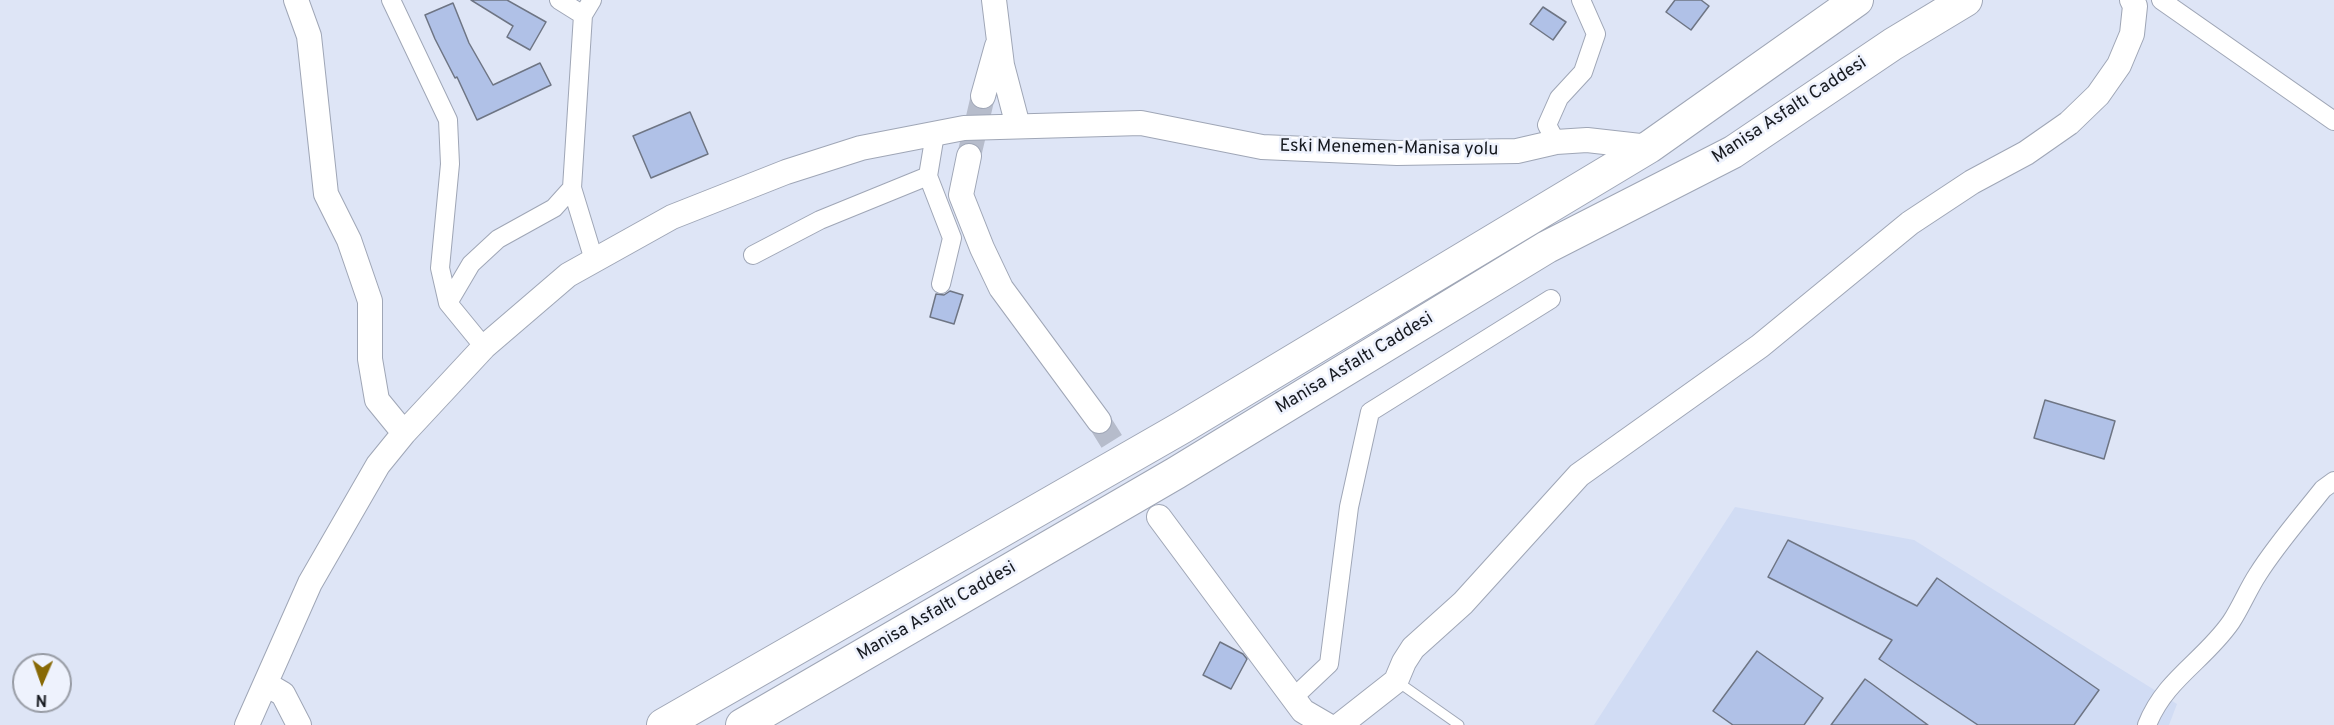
<!DOCTYPE html>
<meta charset="utf-8">
<style>
body{margin:0}
#map{position:relative;width:2334px;height:725px;overflow:hidden;background:#dee5f6;font-family:Overpass,sans-serif}
canvas{display:block}
.north{position:absolute;left:12px;top:653px;width:60px;height:60px;box-sizing:border-box;background:#eef2fd;border:2px solid #989ca5;border-radius:50%;rotate:182deg;font-size:16px;font-weight:700;line-height:24px;text-align:center;color:#171a20}
.north::after{content:'';display:block;margin:auto;width:21px;height:27px;background:#886905;clip-path:polygon(50% 0,100% 100%,50% 72%,0 100%)}
</style>
<div id="map">
<canvas width="2334" height="725"></canvas>
<div class="north">N</div>
</div>
<script>
const context = document.querySelector('canvas').getContext('2d');
context.lineJoin = 'round';
function paint(path, color) {
  context.fillStyle = color;
  context.fill(path, 'evenodd');
}
function stroke(path, color, width, dash) {
  context.strokeStyle = color;
  context.lineWidth = width;
  context.lineCap = dash ? 'butt' : 'round';
  context.setLineDash(dash || []);
  context.stroke(path);
}
function drawText(font, color, halo, rows, align = 'center') {
  context.font = font + ' Overpass,sans-serif';
  context.lineWidth = 5;
  context.setLineDash([]);
  context.textBaseline = 'middle';
  context.strokeStyle = halo;
  context.fillStyle = color;
  for (const [text, x, y, turn = 0] of rows) {
    context.save();
    context.translate(x, y);
    context.rotate((+turn || 0) * Math.PI / 180);
    context.textAlign = isNaN(turn) ? turn : align;
    if (halo) context.strokeText(text, 0, 0);
    context.fillText(text, 0, 0);
    context.restore();
  }
}
const built = new Path2D(`
 M 1735,507 L 1914,540 L 2177,704 L 2169,725 L 1594,725 Z`);
const building = new Path2D(`
 M 471,0 L 507,0 L 546,22 L 530,50 L 507,37 L 513,26 Z
 M 1675,0 L 1701,0 L 1709,6 L 1691,30 L 1666,12 Z
 M 453,3 L 469,43 L 493,85 L 540,63 L 551,85 L 477,120 L 457,77 L 455,78 L 435,39 L 425,15 Z
 M 1543,7 L 1566,22 L 1553,40 L 1530,24 Z
 M 690,112 L 708,154 L 651,178 L 633,136 Z
 M 950,291 L 963,295 L 954,324 L 930,317 L 936,294 L 944,295 Z
 M 2045,400 L 2115,421 L 2104,459 L 2034,438 Z
 M 1788,540 L 1917,606 L 1937,578 L 2099,690 L 2074,725 L 1978,725 L 1879,659 L 1892,640 L 1768,577 Z
 M 1220,642 L 1243,654 L 1247,659 L 1231,689 L 1203,675 Z
 M 1757,651 L 1823,698 L 1804,725 L 1733,725 L 1713,711 Z
 M 1865,679 L 1872,684 L 1928,725 L 1831,725 Z`);
const tertiaryTunnel = new Path2D(`
 M 969,156 L 983,96
 M 1099,421 L 1159,517`);
const service = new Path2D(`
 M 1398,682 L 1459,725`);
const minor = new Path2D(`
 M 391,0 L 448,120 L 450,164 L 440,268 L 448,303 L 484,347
 M 559,0 L 583,15
 M 2161,0 L 2334,121
 M 1556,142 L 1547,125 L 1559,98 L 1583,72 L 1596,34 L 1581,0
 M 928,176 L 952,238 L 941,284
 M 572,188 L 594,260
 M 753,255 L 820,220 L 928,176 L 935,134
 M 448,303 L 471,264 L 498,239 L 554,208 L 572,188 L 583,15 L 592,0
 M 1293,698 L 1329,664 L 1349,507 L 1370,412 L 1551,299
 M 2147,725 C 2165,679 2204,661 2231,622 C 2241,607 2248,589 2258,574 C 2277,544 2301,517 2323,489 L 2334,481`);
const tertiary = new Path2D(`
 M 296,0 L 309,36 L 326,194 L 349,240 L 370,301 L 370,359 L 377,400 L 404,433
 M 994,0 L 1002,65 L 1018,126
 M 983,96 L 997,46
 M 969,156 L 961,195 L 982,248 L 1001,288 L 1099,421
 M 1159,517 L 1303,711 L 1327,725
 M 266,684 L 283,694 L 299,725
 M 247,725 L 310,583 L 378,465 L 404,433 L 484,347 L 568,275 L 672,217 L 786,172 L 861,148 L 964,128 L 1141,123 L 1262,147 L 1397,153 L 1517,151 L 1556,142 L 1587,140 L 1649,147
 M 1340,725 L 1396,681 L 1404,662 L 1413,648 L 1463,603 L 1579,475 L 1760,346 L 1910,223 L 1972,182 L 2026,153 L 2069,123 L 2098,95 L 2119,65 L 2132,34 L 2135,6 L 2132,0`);
const trunk = new Path2D(`
 M 663,725 L 1181,428 L 1649,147 L 1857,0
 M 742,725 L 1176,473 L 1547,247 L 1733,152 L 1893,44 L 1966,0`);
const streetNames = [
 ["Manisa Asfaltı Caddesi",1790,111,-33],
 ["Eski Menemen-Manisa yolu",1389,149,1],
 ["Manisa Asfaltı Caddesi",1355,364,-31],
 ["Manisa Asfaltı Caddesi",937,612,-30]
];
paint(built, '#d1dcf4');
paint(building, '#b0c1e7');
stroke(building, '#6e7584', 1.5);
stroke(tertiaryTunnel, '#b6bccb', 24, [24, 12]);
stroke(service, '#9fa6b6', 11);
stroke(minor, '#9fa6b6', 20);
stroke(tertiary, '#9fa6b6', 26);
stroke(trunk, '#9fa6b6', 34);
stroke(service, '#fff', 9);
stroke(minor, '#fff', 18);
stroke(tertiary, '#fff', 24);
stroke(trunk, '#fff', 32);
drawText('18px', '#171a20', '#eef2fd', streetNames);
</script>
